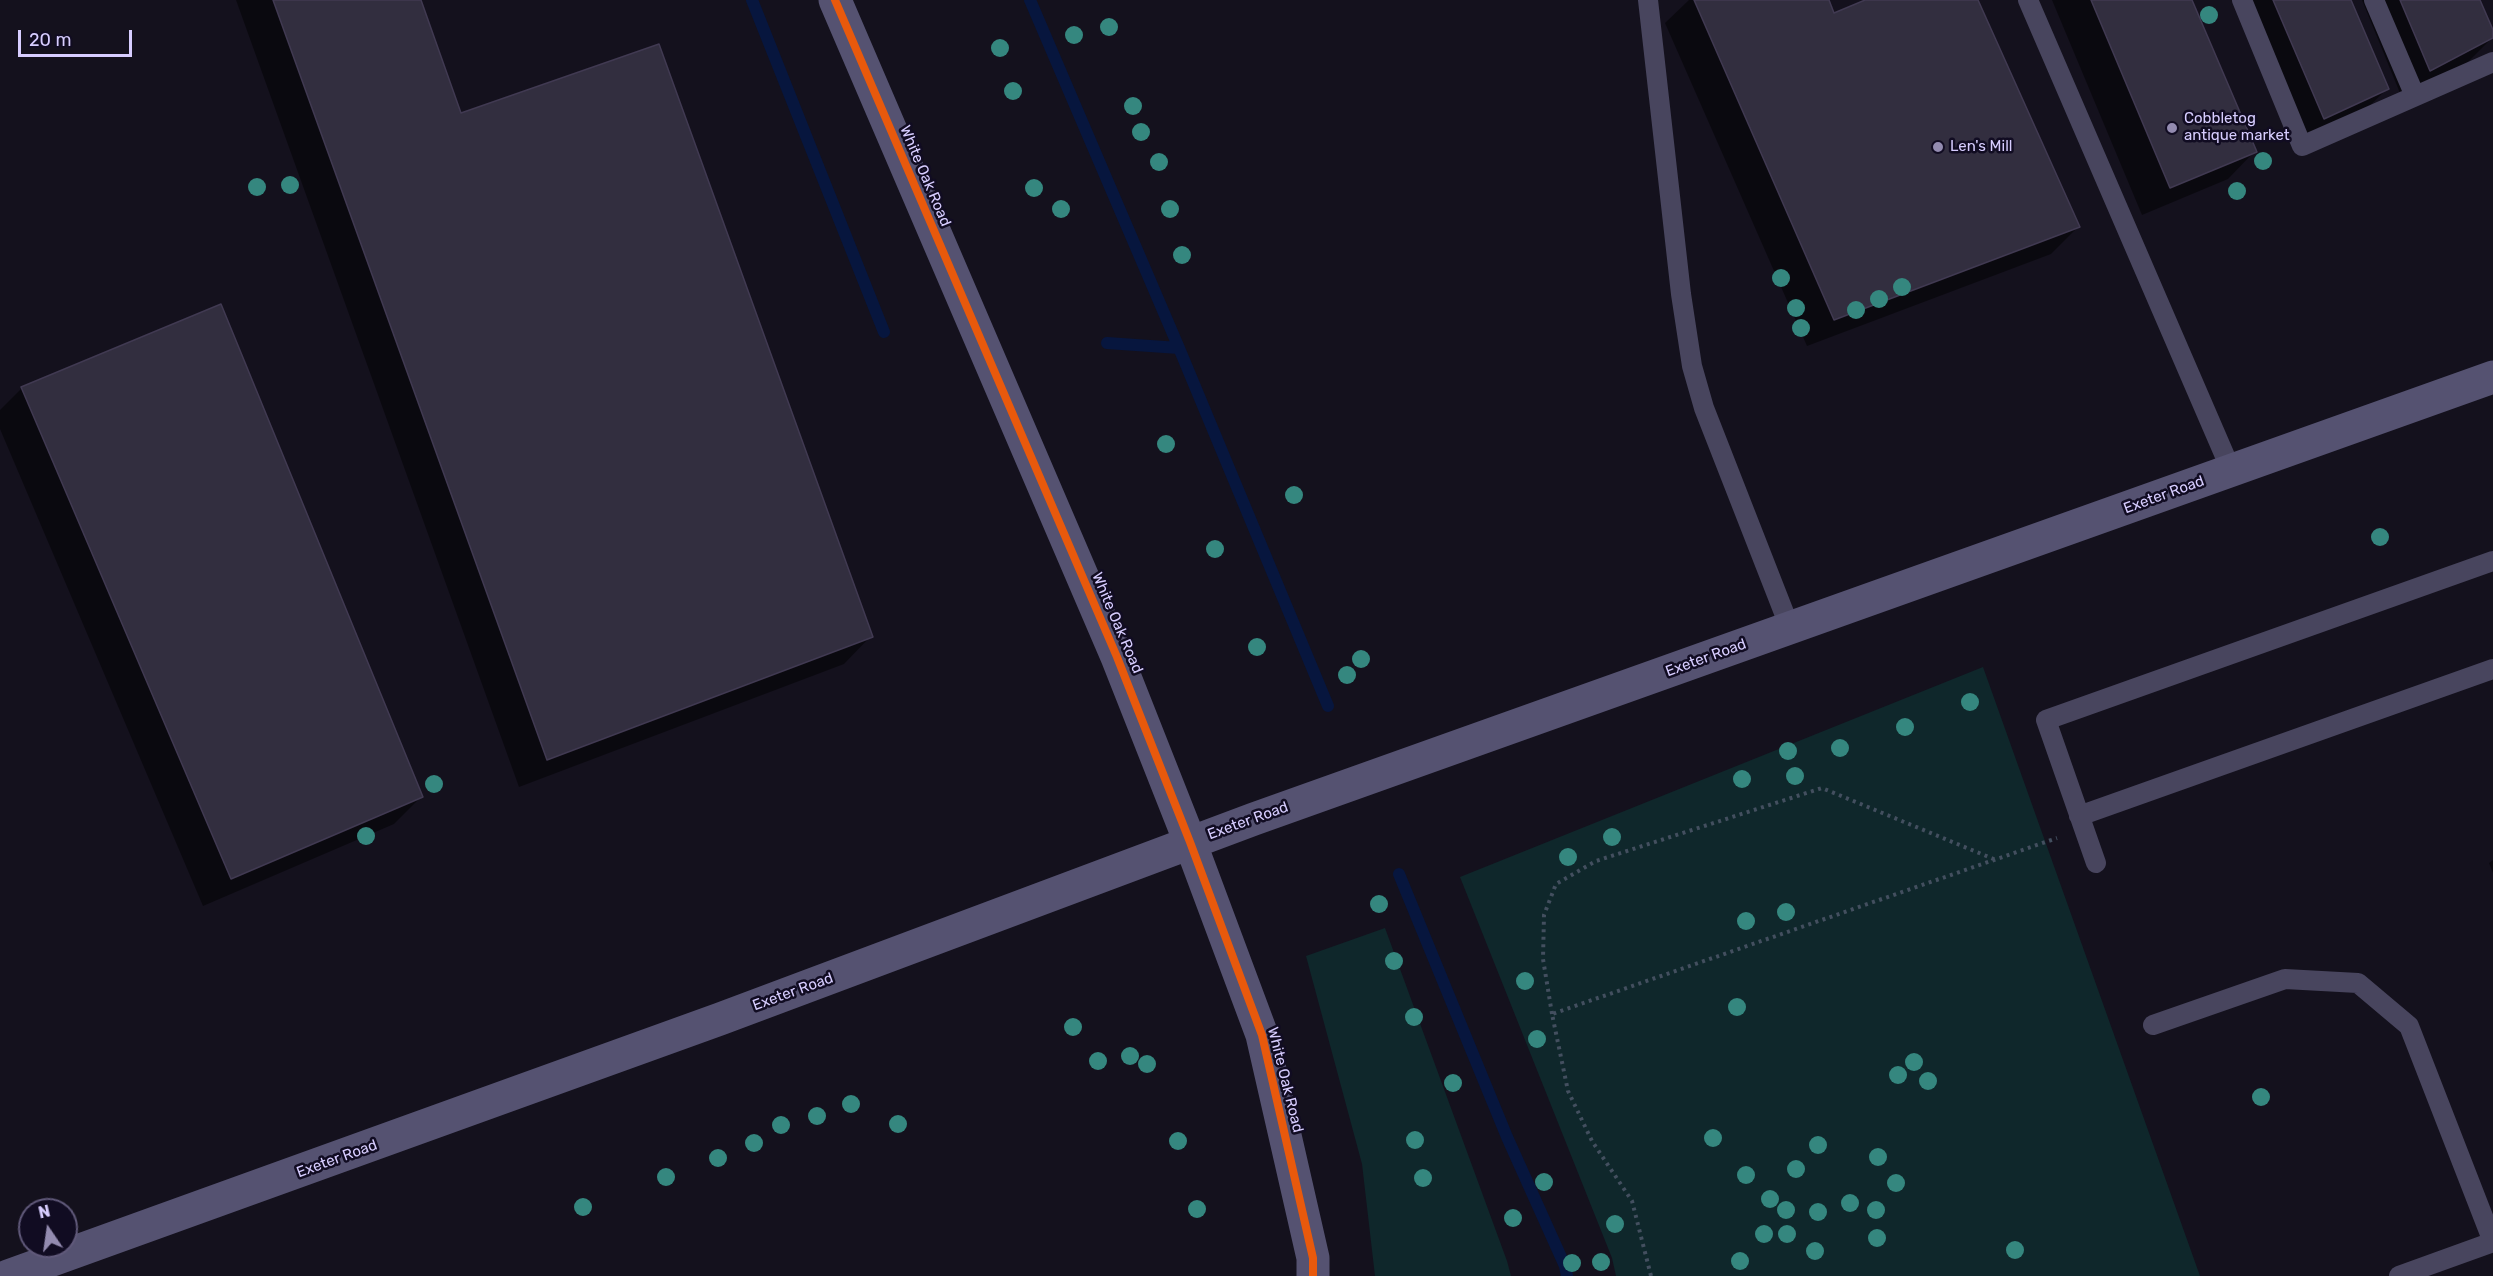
<!DOCTYPE html>
<style>
body{margin:0}
#map{position:relative;width:2493px;height:1276px;overflow:hidden;background:#14111d;font-family:Rubik,sans-serif}
canvas{display:block}
.north{position:absolute;left:18px;top:1198px;width:60px;height:60px;box-sizing:border-box;background:#110c22;border:2px solid #60597a;border-radius:50%;rotate:347deg;font-size:16px;font-weight:700;line-height:24px;text-align:center;color:#d7cdff}
.north::after{content:'';display:block;margin:auto;width:21px;height:27px;background:#938bb0;clip-path:polygon(50% 0,100% 100%,50% 72%,0 100%)}
.scale{position:absolute;left:18px;top:30px;width:114px;height:27px;box-sizing:border-box;border:3px solid #d7cdff;border-top:0;padding-left:8px;font-size:18px;line-height:21px;white-space:nowrap;color:#d7cdff;-webkit-text-stroke:4px #110c22;paint-order:stroke}
</style>
<div id="map">
<canvas width="2493" height="1276"></canvas>
<div class="north">N</div>
<div class="scale">20 m</div>
</div>
<script>
const context = document.querySelector('canvas').getContext('2d');
context.lineJoin = 'round';
function paint(path, color) {
  context.fillStyle = color;
  context.fill(path, 'evenodd');
}
function stroke(path, color, width, dash) {
  context.strokeStyle = color;
  context.lineWidth = width;
  context.lineCap = dash ? 'butt' : 'round';
  context.setLineDash(dash || []);
  context.stroke(path);
}
function drawText(font, color, halo, rows, align = 'center') {
  context.font = font + ' Rubik,sans-serif';
  context.lineWidth = 5;
  context.setLineDash([]);
  context.textBaseline = 'middle';
  context.strokeStyle = halo;
  context.fillStyle = color;
  for (const [text, x, y, turn = 0] of rows) {
    context.save();
    context.translate(x, y);
    context.rotate((+turn || 0) * Math.PI / 180);
    context.textAlign = isNaN(turn) ? turn : align;
    if (halo) context.strokeText(text, 0, 0);
    context.fillText(text, 0, 0);
    context.restore();
  }
}
const green = new Path2D(`
 M 1983,667 L 2200,1276 L 1616,1276 L 1612,1258 L 1460,877 Z
 M 1385,928 L 1507,1261 L 1511,1276 L 1375,1276 L 1362,1164 L 1306,956 Z`);
const shadow = new Path2D(`
 M 236,0 L 419,0 L 460,115 L 871,636 L 844,664 L 519,787 Z
 M 1689,0 L 1827,0 L 1834,15 L 1869,0 L 1977,0 L 2078,227 L 2051,254 L 1807,346 L 1665,23 Z
 M 2052,0 L 2190,0 L 2255,151 L 2228,179 L 2142,215 Z
 M 2234,0 L 2349,0 L 2387,89 L 2359,116 L 2296,146 Z
 M 2362,0 L 2479,0 L 2493,37 L 2466,64 L 2402,98 Z
 M 22,388 L 421,797 L 394,824 L 203,906 L 0,429 L 0,410 Z
 M 2493,860 L 2493,873 L 2489,863 Z`);
const stream = new Path2D(`
 M 752,0 L 884,332
 M 1030,0 L 1179,348 L 1328,706
 M 1107,343 L 1179,348
 M 1399,874 L 1507,1137 L 1565,1266 L 1567,1276`);
const building = new Path2D(`
 M 273,0 L 421,0 L 461,113 L 659,44 L 873,637 L 547,760 Z
 M 1694,0 L 1829,0 L 1834,13 L 1865,0 L 1978,0 L 2080,227 L 1834,320 Z
 M 2091,0 L 2192,0 L 2257,152 L 2170,188 Z
 M 2273,0 L 2351,0 L 2389,89 L 2324,119 Z
 M 2400,0 L 2480,0 L 2493,30 L 2493,38 L 2430,71 Z
 M 221,304 L 423,797 L 231,879 L 21,387 Z`);
const path = new Path2D(`
 M 1552,1014 L 1543,959 L 1544,915 L 1556,884 L 1596,861 L 1822,788 L 1996,860
 M 1651,1276 L 1632,1201 L 1592,1141 L 1568,1091 L 1552,1014 L 2057,838`);
const lane = new Path2D(`
 M 1648,0 L 1681,294 L 1692,366 L 1704,408 L 1790,628
 M 2028,0 L 2231,470
 M 2242,0 L 2302,146 L 2493,62
 M 2374,0 L 2415,96
 M 2079,816 L 2493,669
 M 2096,863 L 2046,720 L 2493,561
 M 2153,1025 L 2285,979 L 2358,983 L 2409,1026 L 2493,1242
 M 2399,1276 L 2493,1242`);
const secondary = new Path2D(`
 M 835,0 L 1117,657 L 1190,842 L 1262,1035 L 1313,1258 L 1313,1276
 M 8,1276 L 720,1019 L 1254,819 L 2493,377`);
const cycleway = new Path2D(`
 M 835,0 L 1117,657 L 1190,842 L 1262,1035 L 1313,1258 L 1313,1276`);
const trees = [
 [2209,15],
 [1109,27],
 [1074,35],
 [1000,48],
 [1013,91],
 [1133,106],
 [1141,132],
 [2263,161],
 [1159,162],
 [290,185],
 [257,187],
 [1034,188],
 [2237,191],
 [1061,209],
 [1170,209],
 [1182,255],
 [1781,278],
 [1902,287],
 [1879,299],
 [1796,308],
 [1856,310],
 [1801,328],
 [1166,444],
 [1294,495],
 [2380,537],
 [1215,549],
 [1257,647],
 [1361,659],
 [1347,675],
 [1970,702],
 [1905,727],
 [1840,748],
 [1788,751],
 [1795,776],
 [1742,779],
 [434,784],
 [366,836],
 [1612,837],
 [1568,857],
 [1379,904],
 [1786,912],
 [1746,921],
 [1394,961],
 [1525,981],
 [1737,1007],
 [1414,1017],
 [1073,1027],
 [1537,1039],
 [1130,1056],
 [1098,1061],
 [1914,1062],
 [1147,1064],
 [1898,1075],
 [1928,1081],
 [1453,1083],
 [2261,1097],
 [851,1104],
 [817,1116],
 [898,1124],
 [781,1125],
 [1713,1138],
 [1415,1140],
 [1178,1141],
 [754,1143],
 [1818,1145],
 [1878,1157],
 [718,1158],
 [1796,1169],
 [1746,1175],
 [666,1177],
 [1423,1178],
 [1544,1182],
 [1896,1183],
 [1770,1199],
 [1850,1203],
 [583,1207],
 [1197,1209],
 [1786,1210],
 [1876,1210],
 [1818,1212],
 [1513,1218],
 [1615,1224],
 [1764,1234],
 [1787,1234],
 [1877,1238],
 [2015,1250],
 [1815,1251],
 [1740,1261],
 [1601,1262],
 [1572,1263]
];
const markers = [
 [2172,128,6,"#938bb0"],
 [1938,147,6,"#938bb0"]
];
const poiNames = [
 ["Cobbletog",2184,119],
 ["antique market",2184,136],
 ["Len's Mill",1950,147]
];
const streetNames = [
 ["White Oak Road",925,176,67],
 ["Exeter Road",2164,495,-20],
 ["White Oak Road",1117,623,67],
 ["Exeter Road",1706,658,-20],
 ["Exeter Road",1248,821,-20],
 ["Exeter Road",793,992,-20],
 ["White Oak Road",1285,1080,76],
 ["Exeter Road",337,1159,-20]
];
paint(green, '#0f272b');
paint(shadow, '#0007');
stroke(stream, '#07163e', 12);
paint(building, '#322e3f');
stroke(building, '#413a52', 1.5);
stroke(path, '#434f5f', 4, [3, 4.5]);
stroke(lane, '#48455e', 20);
stroke(secondary, '#555271', 33);
stroke(cycleway, '#e8590c', 8);
context.fillStyle = '#35877f';
for (const [x, y] of trees) {
  context.beginPath();
  context.arc(x, y, 9, 0, 2 * Math.PI);
  context.fill();
}
for (const [x, y, r, color] of markers) {
  const dot = new Path2D();
  dot.arc(x, y, r, 0, 2 * Math.PI);
  context.fillStyle = color;
  context.fill(dot);
  stroke(dot, '#110c22', 2);
}
drawText('15px', '#d7cdff', '#110c22', poiNames, 'left');
drawText('15px', '#d7cdff', '#110c22', streetNames);
</script>
